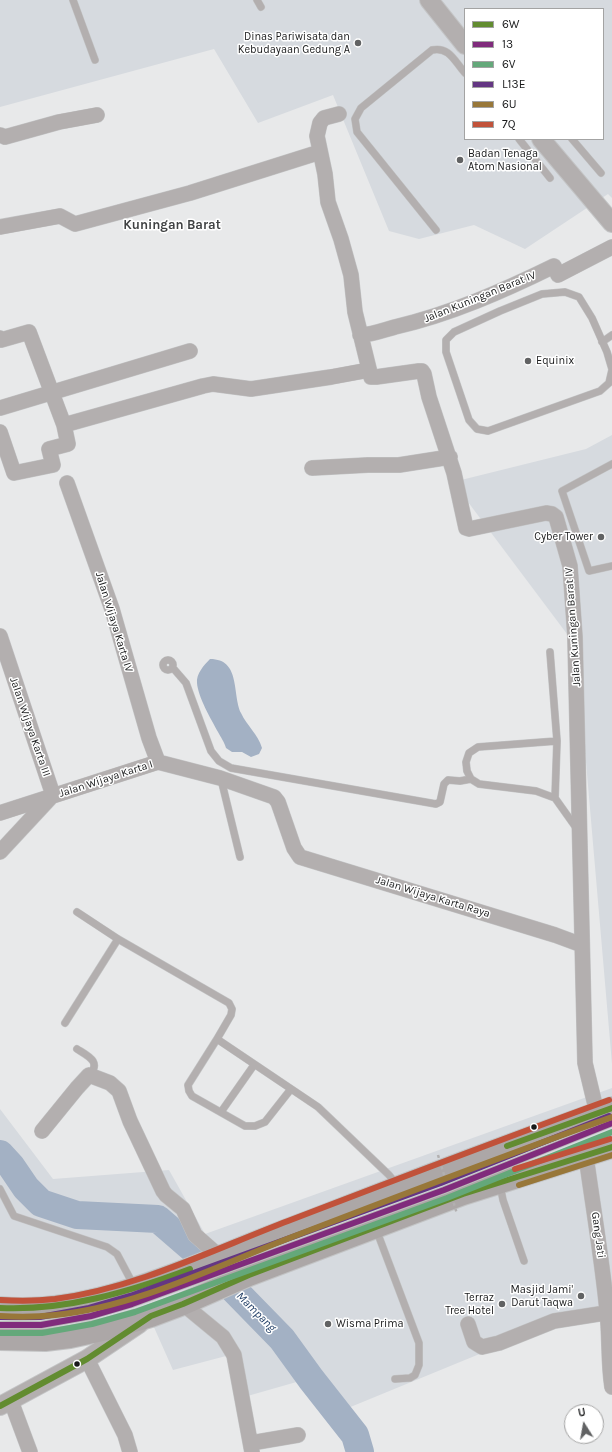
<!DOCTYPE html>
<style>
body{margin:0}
#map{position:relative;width:612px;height:1452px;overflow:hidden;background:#e8e9ea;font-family:Karla,sans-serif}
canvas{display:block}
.legend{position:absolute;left:464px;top:8px;width:140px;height:132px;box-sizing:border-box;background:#fff;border:1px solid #a3a3a3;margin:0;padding:5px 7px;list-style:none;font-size:12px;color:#18191a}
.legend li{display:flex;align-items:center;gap:8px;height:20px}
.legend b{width:20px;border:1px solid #a3a3a3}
.north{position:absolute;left:564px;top:1404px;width:40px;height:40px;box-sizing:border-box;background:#fff;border:1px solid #a3a3a3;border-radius:50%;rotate:349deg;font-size:11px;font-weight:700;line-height:16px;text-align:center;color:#18191a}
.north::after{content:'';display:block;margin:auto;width:14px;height:18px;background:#616263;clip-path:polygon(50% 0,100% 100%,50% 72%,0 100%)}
</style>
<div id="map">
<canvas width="612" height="1452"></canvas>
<ul class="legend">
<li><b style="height:5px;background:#628c30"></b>6W</li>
<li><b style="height:5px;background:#802b7c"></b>13</li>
<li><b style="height:5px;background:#64a87a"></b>6V</li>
<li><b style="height:5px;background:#643683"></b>L13E</li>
<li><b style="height:5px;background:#987739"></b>6U</li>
<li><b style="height:5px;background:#c1523a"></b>7Q</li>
</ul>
<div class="north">U</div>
</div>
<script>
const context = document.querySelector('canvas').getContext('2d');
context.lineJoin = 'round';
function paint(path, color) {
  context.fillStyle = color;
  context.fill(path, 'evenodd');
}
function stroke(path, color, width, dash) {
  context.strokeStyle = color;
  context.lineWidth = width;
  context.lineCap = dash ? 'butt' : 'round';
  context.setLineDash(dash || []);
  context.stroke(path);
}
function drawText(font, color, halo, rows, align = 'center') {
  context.font = font + ' Karla,sans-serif';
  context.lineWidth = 3;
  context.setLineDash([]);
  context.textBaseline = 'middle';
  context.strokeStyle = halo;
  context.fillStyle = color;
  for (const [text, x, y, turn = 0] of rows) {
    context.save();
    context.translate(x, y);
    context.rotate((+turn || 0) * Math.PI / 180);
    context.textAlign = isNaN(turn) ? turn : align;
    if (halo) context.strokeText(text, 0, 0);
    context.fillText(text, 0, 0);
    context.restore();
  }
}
const built = new Path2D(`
 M 0,0 L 612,0 L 612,198 L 608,194 L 525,249 L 474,225 L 419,239 L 389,231 L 333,95 L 258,123 L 214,49 L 0,107 ZM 465,9 L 603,9 L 603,139 L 465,139 Z
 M 612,435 L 612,1064 L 576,646 L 453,482 L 586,449 Z
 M 612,1088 L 612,1312 L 555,1323 L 348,1408 L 307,1379 L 237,1399 L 226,1356 L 173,1370 L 153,1325 L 0,1342 L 0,1109 L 53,1179 L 169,1170 L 205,1234 Z`);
const water = new Path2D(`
 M 210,659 C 241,659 232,694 241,713 C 247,726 258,734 262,748 L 259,754 L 251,757 L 242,752 L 232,752 L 226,748 C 224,741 221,738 218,732 C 211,719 198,697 197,683 C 196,674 204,665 210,659 Z`);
const river = new Path2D(`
 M 0,1154 L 11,1166 L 26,1188 L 41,1203 L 77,1215 L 158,1219 L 202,1257 L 282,1339 L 311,1379 L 355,1435 L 360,1452`);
const service = new Path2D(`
 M 73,0 L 95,60
 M 257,0 L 261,7
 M 519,139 L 550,178
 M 572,139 L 601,173
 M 436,230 L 357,132 L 355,119 L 361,108 L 432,50 C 449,46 455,62 465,73
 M 602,342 L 612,335
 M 612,369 L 607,352 L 592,318 L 579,297 L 565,292 L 542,294 L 500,311 L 454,332 L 446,340 L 446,352 L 469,420 L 477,429 L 488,431 L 600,391 L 609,383 L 612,370
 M 612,464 L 562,491 L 589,571 L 612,566
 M 550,652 L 557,741 L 555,798
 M163 665a5 5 0 1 1 10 0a5 5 0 1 1-10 0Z
 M 173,668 L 186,683 L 211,751 L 219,761 L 231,768 L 436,804 L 440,802 L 444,784 L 448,780 L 460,781 L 471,779
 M 557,741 L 478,747 L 469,753 L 466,762 L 467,771 L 471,779 L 479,784 L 536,791 L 555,798 L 577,829
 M 221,779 L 240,857
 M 77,912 L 118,939 L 229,1003 L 232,1009 L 231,1015 L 217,1039 L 318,1107 L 389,1175 L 397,1185
 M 65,1023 L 118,939
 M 217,1039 L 188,1085 L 189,1091 L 192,1096 L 245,1126 L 255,1126 L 265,1122 L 291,1089
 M 77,1049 C 88,1056 102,1062 89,1075
 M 221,1112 L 254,1065
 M 500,1185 L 503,1200 L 524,1261
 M 0,1189 L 14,1216 L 107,1247 L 117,1254 L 134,1286
 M 376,1229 L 419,1343 L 419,1365 L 415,1375 L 410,1378 L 395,1379`);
const minor = new Path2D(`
 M 339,114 L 324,118 L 320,123 L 317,136 L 325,174 L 328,202 L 341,239 L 351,275 L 355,312 L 371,377 L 376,377 L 419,371 L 422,371 L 424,374 L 429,397 L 454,473 L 466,528 L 469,529 L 546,513 L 552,514 L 556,517 L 570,566 L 575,637 L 585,1063 L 597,1113
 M 0,135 L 5,137 L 59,122 L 97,115
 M 0,227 L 60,216 L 75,224 L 190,193 L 320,152
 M 360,335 C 371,335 384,330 395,327 C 451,314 503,291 554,266 L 558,275 L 612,247
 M 0,338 L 1,340 L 29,332 L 64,425 L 203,386 L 213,384 L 251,389 L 331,377 L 369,370
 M 0,408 L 190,351
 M 0,432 L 14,473 L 53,465 L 49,449 L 68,444 L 64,425
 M 312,468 L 368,465 L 399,465 L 450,457
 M 67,483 L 112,609 L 149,738 L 158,762
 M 0,636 L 53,795 L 0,852
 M 158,762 L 220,778 L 274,797 L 278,802 L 294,848 L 300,857 L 555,935 L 582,945
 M 0,813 L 158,762
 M 42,1131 L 77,1088 L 89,1075 L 110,1083 L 119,1091 L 130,1121 L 163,1191 L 166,1195 L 183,1209 L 195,1235 L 220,1257
 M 586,1156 C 593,1207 602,1259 607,1311 C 610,1336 608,1362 612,1387
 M 183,1304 L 223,1337 L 234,1355 L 252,1452
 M 468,1324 L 474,1342 L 482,1347 L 499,1343 L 554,1321 L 612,1312
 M 87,1359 L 125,1435 L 130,1452
 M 11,1401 L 30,1452
 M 251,1443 L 298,1435`);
const tertiary = new Path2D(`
 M 429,0 L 465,45
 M 541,139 L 612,223
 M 0,1406 L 87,1359 L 139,1324`);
const primary = new Path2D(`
 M 0,1308 C 73,1315 153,1284 220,1257 C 251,1244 282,1232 314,1220 C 413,1181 512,1144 612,1108
 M 0,1339 L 45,1340 L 70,1337 L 107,1329 L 151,1316 L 183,1304 L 249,1275 L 463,1194 L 612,1147`);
const pathBridge = new Path2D(`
 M 438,1155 L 445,1178
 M 452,1197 L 457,1214`);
const serviceBridge = new Path2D(`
 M 0,1325 L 41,1325 L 91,1316 L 132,1304 L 444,1190 L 612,1123`);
const bus1 = new Path2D(`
 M 507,1146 L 612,1108
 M 0,1308 C 65,1311 129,1292 190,1269
 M 0,1406 L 87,1359 L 151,1316 L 183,1304 L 249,1275 L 463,1194 L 612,1147`);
const bus2 = new Path2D(`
 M 0,1325 L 41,1325 L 91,1316 L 132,1304 L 444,1190 L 612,1123`);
const bus3 = new Path2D(`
 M 0,1333 L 42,1333 L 92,1324 L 135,1312 L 447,1198 L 612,1132`);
const bus4 = new Path2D(`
 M 0,1317 L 40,1317 L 89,1308 L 130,1296 L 441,1183 L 609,1116`);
const bus5 = new Path2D(`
 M 519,1185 L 612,1155
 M 0,1316 C 19,1317 37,1317 55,1315 C 136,1307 217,1266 292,1237 C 399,1196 505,1155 612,1117`);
const bus6 = new Path2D(`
 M 515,1169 L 610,1139
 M 0,1300 C 19,1301 37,1301 55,1299 C 137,1288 212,1250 288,1221 C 395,1180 502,1139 609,1100`);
const markers = [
 [358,43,4,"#616263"],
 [460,160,4,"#616263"],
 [528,361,4,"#616263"],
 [601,537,4,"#616263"],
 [534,1127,3.5,"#18191a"],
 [581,1296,4,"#616263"],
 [502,1304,4,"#616263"],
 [328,1324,4,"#616263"],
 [77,1364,3.5,"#18191a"]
];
const poiNames = [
 ["Dinas Pariwisata dan",350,37],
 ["Kebudayaan Gedung A",350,50],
 ["Badan Tenaga",468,154,"left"],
 ["Atom Nasional",468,167,"left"],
 ["Equinix",536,361,"left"],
 ["Cyber Tower",593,537],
 ["Masjid Jami'",573,1290],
 ["Darut Taqwa",573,1303],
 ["Terraz",494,1298],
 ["Tree Hotel",494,1311],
 ["Wisma Prima",336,1324,"left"]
];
const streetNames = [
 ["Jalan Kuningan Barat IV",480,297,-22],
 ["Jalan Wijaya Karta IV",114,622,73],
 ["Jalan Kuningan Barat IV",573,627,-94],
 ["Jalan Wijaya Karta III",30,727,71],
 ["Jalan Wijaya Karta I",106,779,-18],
 ["Jalan Wijaya Karta Raya",433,897,17],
 ["Gang Jati",598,1235,82]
];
const waterNames = [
 ["Mampang",256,1312,45]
];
const quarterNames = [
 ["Kuningan Barat",172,225]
];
paint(built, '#d6dadf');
paint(water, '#a3b1c4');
stroke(river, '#a3b1c4', 28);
stroke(service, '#c3c4c5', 8);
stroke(minor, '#c3c4c5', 16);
stroke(tertiary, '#c3c4c5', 20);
stroke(primary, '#c3c4c5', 24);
stroke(service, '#b3afaf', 7);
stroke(minor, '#b3afaf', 15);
stroke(tertiary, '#b3afaf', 18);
stroke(primary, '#aca7a7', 22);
stroke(serviceBridge, '#c3c4c5', 8, []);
stroke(pathBridge, '#b2b0b0', 2.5, [3, 3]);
stroke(serviceBridge, '#b3afaf', 7);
stroke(bus1, '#628c30', 6);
stroke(bus2, '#802b7c', 6);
stroke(bus3, '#64a87a', 6);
stroke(bus4, '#643683', 6);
stroke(bus5, '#987739', 6);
stroke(bus6, '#c1523a', 6);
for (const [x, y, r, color] of markers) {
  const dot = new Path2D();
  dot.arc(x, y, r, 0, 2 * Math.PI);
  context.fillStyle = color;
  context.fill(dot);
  stroke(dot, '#fff', 1.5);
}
drawText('11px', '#18191a', '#fff', poiNames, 'right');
drawText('11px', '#18191a', '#fff', streetNames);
drawText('italic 12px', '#244168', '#fff', waterNames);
drawText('bold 13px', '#404243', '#fff', quarterNames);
</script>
